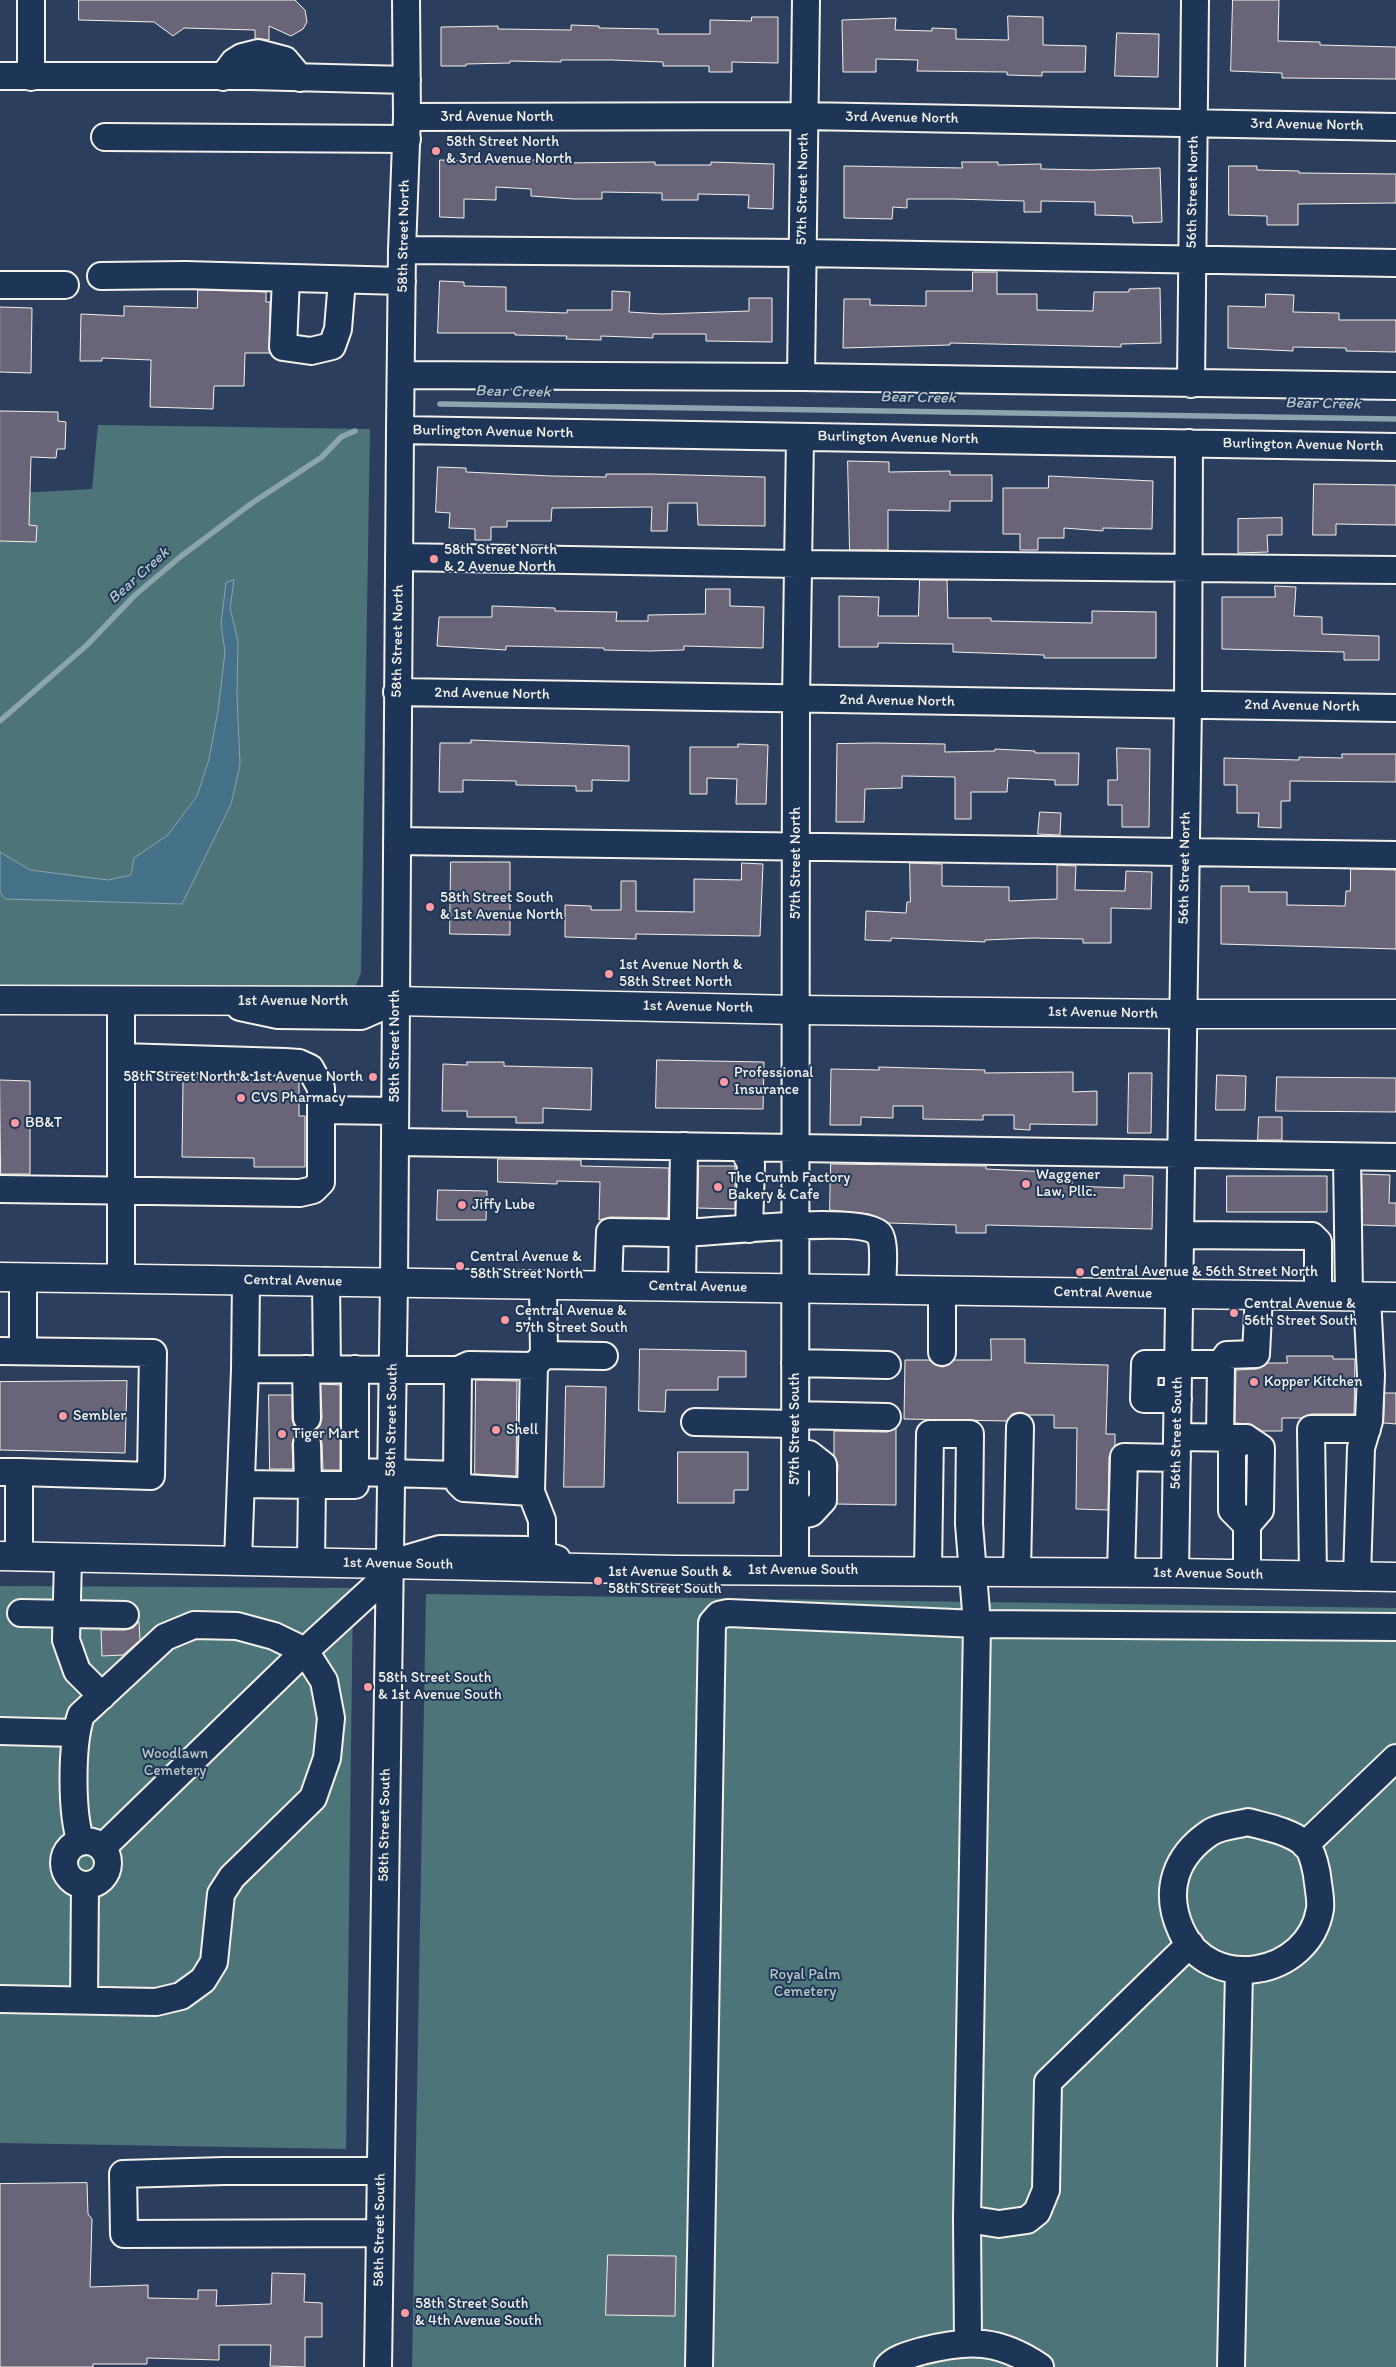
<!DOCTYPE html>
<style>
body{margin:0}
canvas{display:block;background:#2c3e5e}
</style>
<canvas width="1396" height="2367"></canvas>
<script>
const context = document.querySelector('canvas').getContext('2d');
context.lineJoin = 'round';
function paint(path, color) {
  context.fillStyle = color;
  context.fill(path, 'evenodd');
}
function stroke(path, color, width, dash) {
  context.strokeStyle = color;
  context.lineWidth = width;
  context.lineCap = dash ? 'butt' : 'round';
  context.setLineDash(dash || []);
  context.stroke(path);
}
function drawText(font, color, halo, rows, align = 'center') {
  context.font = font + ' Itim,sans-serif';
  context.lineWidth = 4;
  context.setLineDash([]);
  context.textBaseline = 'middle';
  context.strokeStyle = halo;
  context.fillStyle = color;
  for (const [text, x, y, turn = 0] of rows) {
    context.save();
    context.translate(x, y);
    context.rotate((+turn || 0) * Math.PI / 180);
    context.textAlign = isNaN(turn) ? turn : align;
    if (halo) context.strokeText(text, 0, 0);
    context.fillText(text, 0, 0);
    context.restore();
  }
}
const green = new Path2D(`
 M 98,425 L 370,429 L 361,973 L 354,990 L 0,988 L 0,892 L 5,899 L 182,904 L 231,804 L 240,765 L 237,696 L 238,641 L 230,608 L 234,581 L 221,624 L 225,652 L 218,711 L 209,759 L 197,796 L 168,835 L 135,858 L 131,875 L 108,880 L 30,870 L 0,852 L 0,494 L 92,489 Z
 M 0,1586 L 353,1588 L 346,2149 L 0,2143 Z
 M 426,1594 L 1396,1608 L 1396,2367 L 412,2367 Z`);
const water = new Path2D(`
 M 234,580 L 230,608 L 238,641 L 237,696 L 240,765 L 231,804 L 182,904 L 5,899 L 0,892 L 0,852 L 30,870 L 108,880 L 131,875 L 134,858 L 168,835 L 197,796 L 209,759 L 218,711 L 225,652 L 221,624 L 226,583 Z`);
const stream = new Path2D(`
 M 440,404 L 1396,419
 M 0,721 L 87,645 L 135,595 L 180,557 L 252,503 L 322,457 L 341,437 L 355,431`);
const building = new Path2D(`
 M 79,0 L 295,0 L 305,10 L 307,22 L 303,29 L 291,36 L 269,26 L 269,40 L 255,38 L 255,30 L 184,28 L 173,36 L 154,22 L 79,20 Z
 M 1233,0 L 1279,0 L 1278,41 L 1320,42 L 1320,45 L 1396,47 L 1396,79 L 1282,78 L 1282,73 L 1231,71 Z
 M 1008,16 L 1043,17 L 1043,45 L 1086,46 L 1085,72 L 1042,72 L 1042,76 L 1007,75 L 1007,72 L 917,71 L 918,60 L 876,59 L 876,72 L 843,72 L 842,20 L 896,18 L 895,30 L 932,31 L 932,28 L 956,29 L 956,39 L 1008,40 Z
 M 752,17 L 778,17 L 778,63 L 732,62 L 732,72 L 709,72 L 709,66 L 663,66 L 663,62 L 612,60 L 561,60 L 561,62 L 510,61 L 510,63 L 466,64 L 466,66 L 441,66 L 441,27 L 498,26 L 498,29 L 571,30 L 571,25 L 599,26 L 599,28 L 658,29 L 658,34 L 710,34 L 710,20 L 751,21 Z
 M 1117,33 L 1159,34 L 1158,77 L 1115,76 Z
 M 440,160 L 516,162 L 516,160 L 560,160 L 560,163 L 655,162 L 655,165 L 711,165 L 711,162 L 774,164 L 773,209 L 748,208 L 749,195 L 698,194 L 698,200 L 662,200 L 662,193 L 602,192 L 602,199 L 574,199 L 531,196 L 531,189 L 496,187 L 496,200 L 464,199 L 464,218 L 440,217 Z
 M 962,162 L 998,162 L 998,165 L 1041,164 L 1041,169 L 1091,170 L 1160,168 L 1162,222 L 1133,223 L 1132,216 L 1095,215 L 1095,202 L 1041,201 L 1041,212 L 1024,212 L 1024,201 L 954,199 L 907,199 L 907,208 L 893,207 L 892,219 L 844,218 L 844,166 L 962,168 Z
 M 1229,166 L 1257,166 L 1257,170 L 1299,171 L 1299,173 L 1396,174 L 1396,203 L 1298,204 L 1298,225 L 1267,225 L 1267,216 L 1229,215 Z
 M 973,272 L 997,272 L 997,294 L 1037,294 L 1037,310 L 1093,311 L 1094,292 L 1129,292 L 1129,289 L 1160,288 L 1161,343 L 1121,344 L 1121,347 L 950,343 L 950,345 L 843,348 L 844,299 L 870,299 L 870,305 L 926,306 L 926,291 L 972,291 Z
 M 440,281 L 464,282 L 464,286 L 506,287 L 506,311 L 567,313 L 567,310 L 612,310 L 612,291 L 630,292 L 629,312 L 662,314 L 749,311 L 749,298 L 772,298 L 772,342 L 706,341 L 706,334 L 653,334 L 653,338 L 601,336 L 601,340 L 566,339 L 567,336 L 515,335 L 515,333 L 438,333 Z
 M 198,290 L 266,292 L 266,302 L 270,302 L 270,353 L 245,353 L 244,386 L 214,386 L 213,409 L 150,407 L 151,360 L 102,358 L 102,361 L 80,361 L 81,314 L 124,316 L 124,306 L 197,308 Z
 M 1266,294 L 1294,295 L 1293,312 L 1339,313 L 1339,320 L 1396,320 L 1396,352 L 1346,351 L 1346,348 L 1293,347 L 1293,351 L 1228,348 L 1228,306 L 1265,307 Z
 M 0,307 L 32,308 L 31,373 L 0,372 Z
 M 0,411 L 58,412 L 58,421 L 66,422 L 65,449 L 57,449 L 56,458 L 31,457 L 29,525 L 37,526 L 36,542 L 0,541 Z
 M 848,461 L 889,462 L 889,472 L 950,471 L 950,475 L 992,475 L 992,501 L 950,501 L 950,511 L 888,510 L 888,550 L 850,550 Z
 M 438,467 L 466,468 L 466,472 L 552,476 L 606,477 L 606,474 L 652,474 L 765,477 L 765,526 L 698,525 L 697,503 L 668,503 L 667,531 L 651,531 L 652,507 L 552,508 L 551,521 L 507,521 L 507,527 L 491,527 L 491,540 L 475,540 L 475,529 L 449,528 L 450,513 L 436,512 Z
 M 1049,476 L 1153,481 L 1152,529 L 1103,528 L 1103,531 L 1064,528 L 1064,538 L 1038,538 L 1038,550 L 1020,550 L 1020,534 L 1003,534 L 1003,488 L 1048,488 Z
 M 1314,484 L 1396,485 L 1396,525 L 1336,524 L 1336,535 L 1313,535 Z
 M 1282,518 L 1282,535 L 1267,535 L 1268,552 L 1238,553 L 1238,519 Z
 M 920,580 L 947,580 L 948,618 L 991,618 L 991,621 L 1092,623 L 1092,611 L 1156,612 L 1156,658 L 1044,658 L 1044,655 L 953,652 L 953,644 L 878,643 L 878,647 L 839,647 L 839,596 L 879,597 L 878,616 L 918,616 Z
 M 1275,586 L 1296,587 L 1294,616 L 1322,617 L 1322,634 L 1379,636 L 1379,660 L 1344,660 L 1344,652 L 1222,649 L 1222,597 L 1275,597 Z
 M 706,589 L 730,589 L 730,606 L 764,607 L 763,648 L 684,646 L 684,650 L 649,651 L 604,650 L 604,648 L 506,646 L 506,650 L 437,646 L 439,617 L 492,617 L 492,606 L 555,608 L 555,611 L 617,612 L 616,621 L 648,621 L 648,615 L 705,614 Z
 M 471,740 L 629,746 L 629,781 L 592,780 L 592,791 L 576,791 L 576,786 L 516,785 L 516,781 L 463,780 L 463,792 L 439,792 L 440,743 L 471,743 Z
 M 874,743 L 945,744 L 945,752 L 995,751 L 995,749 L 1035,751 L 1035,753 L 1079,753 L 1078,785 L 1055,785 L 1055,780 L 1008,778 L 1007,792 L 971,792 L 971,819 L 955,819 L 955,777 L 902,776 L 902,788 L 865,789 L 864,822 L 836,822 L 837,744 Z
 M 738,744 L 768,745 L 766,804 L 736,804 L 737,779 L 707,778 L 707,794 L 690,794 L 690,747 L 738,747 Z
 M 1117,748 L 1150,749 L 1149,827 L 1122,827 L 1122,805 L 1108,805 L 1108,780 L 1117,780 Z
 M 1342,754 L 1396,754 L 1396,782 L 1290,781 L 1290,801 L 1281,801 L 1281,828 L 1258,827 L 1259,813 L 1237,813 L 1237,785 L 1224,785 L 1224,758 L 1299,760 L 1299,757 L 1342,758 Z
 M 1040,812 L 1061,813 L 1060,835 L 1038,834 Z
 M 451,862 L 510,862 L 510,935 L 450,934 Z
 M 742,863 L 763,864 L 760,936 L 636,934 L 636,939 L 565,937 L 565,905 L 591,906 L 591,910 L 621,910 L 621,881 L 636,881 L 636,911 L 694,912 L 694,879 L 741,880 Z
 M 910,863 L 942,864 L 942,886 L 1009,887 L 1009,901 L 1057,899 L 1057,865 L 1076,866 L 1075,890 L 1125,891 L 1126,871 L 1152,872 L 1151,909 L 1111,908 L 1111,943 L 1083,943 L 1083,939 L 1032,938 L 985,940 L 985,942 L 891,938 L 891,941 L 865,940 L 866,911 L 906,913 L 907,902 L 910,902 Z
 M 1351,869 L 1396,870 L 1396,949 L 1221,944 L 1221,886 L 1249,886 L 1249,892 L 1287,892 L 1287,905 L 1345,906 L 1346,891 L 1350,891 Z
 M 657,1060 L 764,1062 L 763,1109 L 656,1108 Z
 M 467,1062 L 504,1062 L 504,1066 L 592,1068 L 591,1110 L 543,1108 L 543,1123 L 516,1123 L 516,1117 L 467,1117 L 467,1111 L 442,1111 L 443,1064 L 467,1065 Z
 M 879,1067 L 985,1070 L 985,1073 L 1073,1072 L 1073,1092 L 1097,1091 L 1097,1125 L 1030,1124 L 1030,1130 L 1014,1129 L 1014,1115 L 983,1115 L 983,1120 L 923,1119 L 923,1106 L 893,1106 L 893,1118 L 861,1117 L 861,1125 L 830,1125 L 831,1069 L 879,1070 Z
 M 1129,1073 L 1152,1073 L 1151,1133 L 1128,1133 Z
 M 190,1074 L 206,1075 L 206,1080 L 299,1081 L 299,1116 L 305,1116 L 305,1167 L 254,1167 L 254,1158 L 182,1157 L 183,1080 L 190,1080 Z
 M 1217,1075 L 1246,1076 L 1245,1110 L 1216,1110 Z
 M 1277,1077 L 1396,1078 L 1396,1112 L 1276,1111 Z
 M 0,1080 L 30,1081 L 30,1174 L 1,1174 Z
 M 1259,1117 L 1282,1117 L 1282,1140 L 1258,1140 Z
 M 498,1159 L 581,1160 L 581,1166 L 669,1168 L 668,1218 L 610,1217 L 599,1220 L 600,1182 L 557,1181 L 557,1184 L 498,1182 Z
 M 831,1164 L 986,1166 L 986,1169 L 1072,1173 L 1072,1186 L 1124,1188 L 1124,1175 L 1153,1176 L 1152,1229 L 986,1225 L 986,1233 L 956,1233 L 956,1225 L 889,1223 L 869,1214 L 830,1210 Z
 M 699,1166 L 735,1166 L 735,1209 L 698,1208 Z
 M 1362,1174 L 1390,1175 L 1389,1203 L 1396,1203 L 1396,1226 L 1363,1225 Z
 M 1227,1176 L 1327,1176 L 1327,1212 L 1227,1212 Z
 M 438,1190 L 487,1191 L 486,1220 L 437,1220 Z
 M 991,1339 L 1025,1339 L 1025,1363 L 1108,1365 L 1106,1434 L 1115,1434 L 1115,1445 L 1109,1457 L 1108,1510 L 1076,1509 L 1077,1428 L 1054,1428 L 1054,1415 L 1029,1415 L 1020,1412 L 1012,1414 L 1007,1421 L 904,1419 L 905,1360 L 929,1360 L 935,1365 L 942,1367 L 949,1365 L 954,1360 L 991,1360 Z
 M 640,1349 L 746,1351 L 746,1377 L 718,1377 L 718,1390 L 666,1390 L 665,1412 L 639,1411 Z
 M 1287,1356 L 1333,1356 L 1333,1359 L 1355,1359 L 1354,1414 L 1311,1414 L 1301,1418 L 1282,1418 L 1282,1431 L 1262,1431 L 1251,1424 L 1235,1423 L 1236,1370 L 1257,1369 L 1268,1363 L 1287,1363 Z
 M 476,1380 L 517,1381 L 516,1476 L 475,1474 Z
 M 127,1381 L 125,1453 L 0,1450 L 0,1382 Z
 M 321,1384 L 340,1385 L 340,1470 L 323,1470 L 322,1443 L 320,1436 L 314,1431 L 320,1426 L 322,1418 Z
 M 566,1386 L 606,1387 L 604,1487 L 564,1487 Z
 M 1385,1393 L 1396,1393 L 1396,1424 L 1384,1423 Z
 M 269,1395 L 292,1395 L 292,1419 L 294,1426 L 300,1431 L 294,1436 L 292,1444 L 293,1469 L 270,1469 Z
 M 896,1428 L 896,1505 L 836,1504 L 838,1465 L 834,1455 L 834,1431 L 887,1432 Z
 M 678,1452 L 748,1452 L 748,1490 L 734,1490 L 734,1503 L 678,1503 Z
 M 139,1622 L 140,1640 L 123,1655 L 102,1656 L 101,1630 L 125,1630 L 133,1628 Z
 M 87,2183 L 88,2214 L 92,2219 L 90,2287 L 148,2285 L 148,2298 L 198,2299 L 198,2290 L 217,2290 L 216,2306 L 271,2304 L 272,2273 L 305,2274 L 304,2302 L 322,2303 L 322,2337 L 305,2337 L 305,2367 L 270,2366 L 271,2345 L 219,2345 L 219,2360 L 147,2358 L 147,2364 L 93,2364 L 93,2367 L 0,2367 L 0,2184 Z
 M 608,2255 L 676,2256 L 675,2316 L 606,2315 Z`);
const minor = new Path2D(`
 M 31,0 L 31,77
 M 0,76 L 251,76 L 407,80
 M 223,77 L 234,62 L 242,57 L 258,53 L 285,60 L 300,78
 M 407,117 L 804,116 L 1396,127
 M 105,137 L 407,139
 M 402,250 L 802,253 L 1396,263
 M 101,276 L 185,275 L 402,281
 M 286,278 L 283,347 L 311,351 L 332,346 L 338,329 L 342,280
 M 0,285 L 65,285
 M 401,375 L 801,377 L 1396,386
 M 801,377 L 806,0
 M 1191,384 L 1195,0
 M 400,430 L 1396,447
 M 399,557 L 798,564 L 1396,570
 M 397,692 L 1396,708
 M 397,841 L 1396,855
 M 121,1001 L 121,1278
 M 240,1007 L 278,1015 L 361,1016 L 395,1001
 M 321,1110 L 395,1111
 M 395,1142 L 1396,1157
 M 742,1147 L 751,1164 L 749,1229
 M 1347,1157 L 1349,1296
 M 0,1189 L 300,1193 L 313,1190 L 321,1182 L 321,1088 L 310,1068 L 299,1063 L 285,1062 L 121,1057
 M 1180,1235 L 1312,1236 L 1318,1242 L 1318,1296
 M 23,1277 L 23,1351
 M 326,1281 L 327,1369
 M 608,1286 L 610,1232 C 634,1232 659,1233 683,1233 C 714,1232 862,1215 879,1234 C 886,1241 882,1278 882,1290
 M 682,1287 L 684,1146
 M 942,1290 L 942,1352
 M 0,1351 L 153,1353 L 151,1476 L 19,1472
 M 544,1355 L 604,1356
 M 795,1363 L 887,1365
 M 1221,1364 L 1227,1355 L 1256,1354 L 1259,1295
 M 245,1369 L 246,1280
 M 306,1369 L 307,1418
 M 355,1369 L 355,1472
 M 1178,1399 L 1144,1399 L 1145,1364 L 1221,1364 L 1220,1438
 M 795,1415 L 887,1417
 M 695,1422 L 795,1424
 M 1177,1437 L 1246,1438 L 1261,1448 L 1260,1510 L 1247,1525 L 1247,1575
 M 1246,1438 L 1232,1449 L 1232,1510 L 1247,1525
 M 307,1444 L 308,1485
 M 795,1453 L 809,1454 L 823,1465 L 823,1500 L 811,1513 L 795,1516
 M 0,1472 L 19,1472 L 19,1557
 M 457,1475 L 459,1483 L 464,1488 L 531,1492
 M 241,1484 L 312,1485 L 311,1562
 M 312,1485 L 355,1485 L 355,1472 L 457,1475 L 458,1370
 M 542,1554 L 542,1520 L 531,1492 L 534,1366 L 544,1355 L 543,1285
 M 68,1558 L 66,1640 L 77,1671 L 102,1696
 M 238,1561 L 245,1369 L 458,1370 L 469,1365 L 534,1366
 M 399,1561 L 440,1549 L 527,1550 L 557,1559
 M 795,1570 L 796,700 L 800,437
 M 928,1571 L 930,1434 L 970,1434 L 969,1524 L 977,1624 L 967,2219 L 968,2342
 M 1017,1572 L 1020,1427
 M 1121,1573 L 1124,1457 L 1177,1458
 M 1175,1573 L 1188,704 L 1189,443
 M 1313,1576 L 1311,1429 L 1367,1429
 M 1357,1577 L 1361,1448 L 1369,1421 L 1371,1375 L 1367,1297
 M 21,1613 L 125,1615
 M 0,1731 L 75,1733
 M 1248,1822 C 1266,1827 1290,1831 1305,1844 C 1313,1851 1317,1872 1318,1883 C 1319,1891 1321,1901 1320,1909 C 1309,1977 1209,1994 1181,1930 C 1163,1890 1176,1855 1211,1832 C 1221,1826 1237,1825 1248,1822 Z
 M64 1863a22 22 0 1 1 44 0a22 22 0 1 1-44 0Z
 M 1305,1845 L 1396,1758
 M 102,1848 L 305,1651 L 389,1574
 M 0,1999 L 156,2002 L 181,1996 L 203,1980 L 214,1962 L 221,1894 L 232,1877 L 313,1798 L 327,1758 L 331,1718 L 324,1681 L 305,1651 L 274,1636 L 237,1626 L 194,1625 L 165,1637 L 81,1715 C 71,1745 71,1813 81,1842
 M 84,2000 L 85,1885
 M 967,2219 L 999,2224 L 1027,2220 L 1037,2212 L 1046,2190 L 1048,2082 L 1190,1944
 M 380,2233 L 124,2234 L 123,2174 L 224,2171 L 381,2171
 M 378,2367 L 394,1282 L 400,430 L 402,250 L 407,117 L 406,0
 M 699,2367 L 712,1623 L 719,1615 L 728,1613 L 977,1624 L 1396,1627
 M 888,2367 C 895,2358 912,2354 922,2351 C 969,2339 999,2339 1040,2367
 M 1231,2367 L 1239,1970`);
const major = new Path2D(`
 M 0,1000 L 395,1001 L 796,1010 L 1182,1014 L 1396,1014
 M 0,1277 L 1396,1297
 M 0,1556 L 677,1570 L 1175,1573 L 1396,1577`);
const markers = [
 [436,151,5,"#ff9aa2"],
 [434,559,5,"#ff9aa2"],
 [430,907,5,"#ff9aa2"],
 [609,974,5,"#ff9aa2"],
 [373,1077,5,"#ff9aa2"],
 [724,1082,5,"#ff9aa2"],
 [241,1098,5,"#ff9aa2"],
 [15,1123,5,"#ff9aa2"],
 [1026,1184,5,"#ff9aa2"],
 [718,1187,5,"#ff9aa2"],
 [462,1205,5,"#ff9aa2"],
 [460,1266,5,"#ff9aa2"],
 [1080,1272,5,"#ff9aa2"],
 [1234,1313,5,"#ff9aa2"],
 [505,1320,5,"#ff9aa2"],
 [1254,1382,5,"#ff9aa2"],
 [63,1416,5,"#ff9aa2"],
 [496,1430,5,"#ff9aa2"],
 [282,1434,5,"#ff9aa2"],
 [598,1581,5,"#ff9aa2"],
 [368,1687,5,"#ff9aa2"],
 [405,2313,5,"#ff9aa2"]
];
const streetNames = [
 ["3rd Avenue North",497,117],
 ["3rd Avenue North",902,118,1],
 ["3rd Avenue North",1307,125,1],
 ["57th Street North",803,189,-89],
 ["56th Street North",1193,192,-89],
 ["58th Street North",404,236,-89],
 ["Burlington Avenue North",493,432,1],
 ["Burlington Avenue North",898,438,1],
 ["Burlington Avenue North",1303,445,1],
 ["58th Street North",398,641,-89],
 ["2nd Avenue North",492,694,1],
 ["2nd Avenue North",897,701,1],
 ["2nd Avenue North",1302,706,1],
 ["57th Street North",796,863,-90],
 ["56th Street North",1185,868,-89],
 ["1st Avenue North",293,1001],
 ["1st Avenue North",698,1007,1],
 ["1st Avenue North",1103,1013,1],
 ["58th Street North",395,1046,-90],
 ["Central Avenue",293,1281,1],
 ["Central Avenue",698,1287,1],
 ["Central Avenue",1103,1293,1],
 ["58th Street South",392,1420,-89],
 ["57th Street South",795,1429,-90],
 ["56th Street South",1177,1433,-89],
 ["1st Avenue South",398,1564,1],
 ["1st Avenue South",803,1570],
 ["1st Avenue South",1208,1574,1],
 ["58th Street South",385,1825,-89],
 ["58th Street South",380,2230,-89]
];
const poiNames = [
 ["58th Street North",446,142],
 ["& 3rd Avenue North",446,159],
 ["58th Street North",444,550],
 ["& 2 Avenue North",444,567],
 ["58th Street South",440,898],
 ["& 1st Avenue North",440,915],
 ["1st Avenue North &",619,965],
 ["58th Street North",619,982],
 ["Professional",734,1073],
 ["Insurance",734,1090],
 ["58th Street North & 1st Avenue North",363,1077,"right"],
 ["CVS Pharmacy",251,1098],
 ["BB&T",25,1123],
 ["Waggener",1036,1175],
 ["Law, Pllc.",1036,1192],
 ["The Crumb Factory",728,1178],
 ["Bakery & Cafe",728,1195],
 ["Jiffy Lube",472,1205],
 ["Central Avenue &",470,1257],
 ["58th Street North",470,1274],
 ["Central Avenue & 56th Street North",1090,1272],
 ["Central Avenue &",1244,1304],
 ["56th Street South",1244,1321],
 ["Central Avenue &",515,1311],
 ["57th Street South",515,1328],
 ["Kopper Kitchen",1264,1382],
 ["Sembler",73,1416],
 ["Shell",506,1430],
 ["Tiger Mart",292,1434],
 ["1st Avenue South &",608,1572],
 ["58th Street South",608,1589],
 ["58th Street South",378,1678],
 ["& 1st Avenue South",378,1695],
 ["58th Street South",415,2304],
 ["& 4th Avenue South",415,2321]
];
const parkNames = [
 ["Woodlawn",175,1754],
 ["Cemetery",175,1771],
 ["Royal Palm",805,1975],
 ["Cemetery",805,1992]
];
const waterNames = [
 ["Bear Creek",513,392,1],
 ["Bear Creek",918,398,1],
 ["Bear Creek",1323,404,1],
 ["Bear Creek",139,576,-42]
];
paint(green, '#4d7478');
paint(water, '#457188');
stroke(water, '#8ba4ae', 1);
stroke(stream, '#8ba4ae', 5.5);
paint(building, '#696478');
stroke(building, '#f4f1e8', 1);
stroke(minor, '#f4f1e8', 30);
stroke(major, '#f4f1e8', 31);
stroke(minor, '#1d3557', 26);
stroke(major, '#1d3557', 28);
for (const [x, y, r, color] of markers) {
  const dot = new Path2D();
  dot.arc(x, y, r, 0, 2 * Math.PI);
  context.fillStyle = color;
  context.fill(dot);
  stroke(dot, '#1d3557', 2);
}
drawText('15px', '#f4f1e8', '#1d3557', streetNames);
drawText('15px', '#f4f1e8', '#1d3557', poiNames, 'left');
drawText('15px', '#bac5c1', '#1d3557', parkNames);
drawText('italic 16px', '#b7c4c6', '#1d3557', waterNames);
</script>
